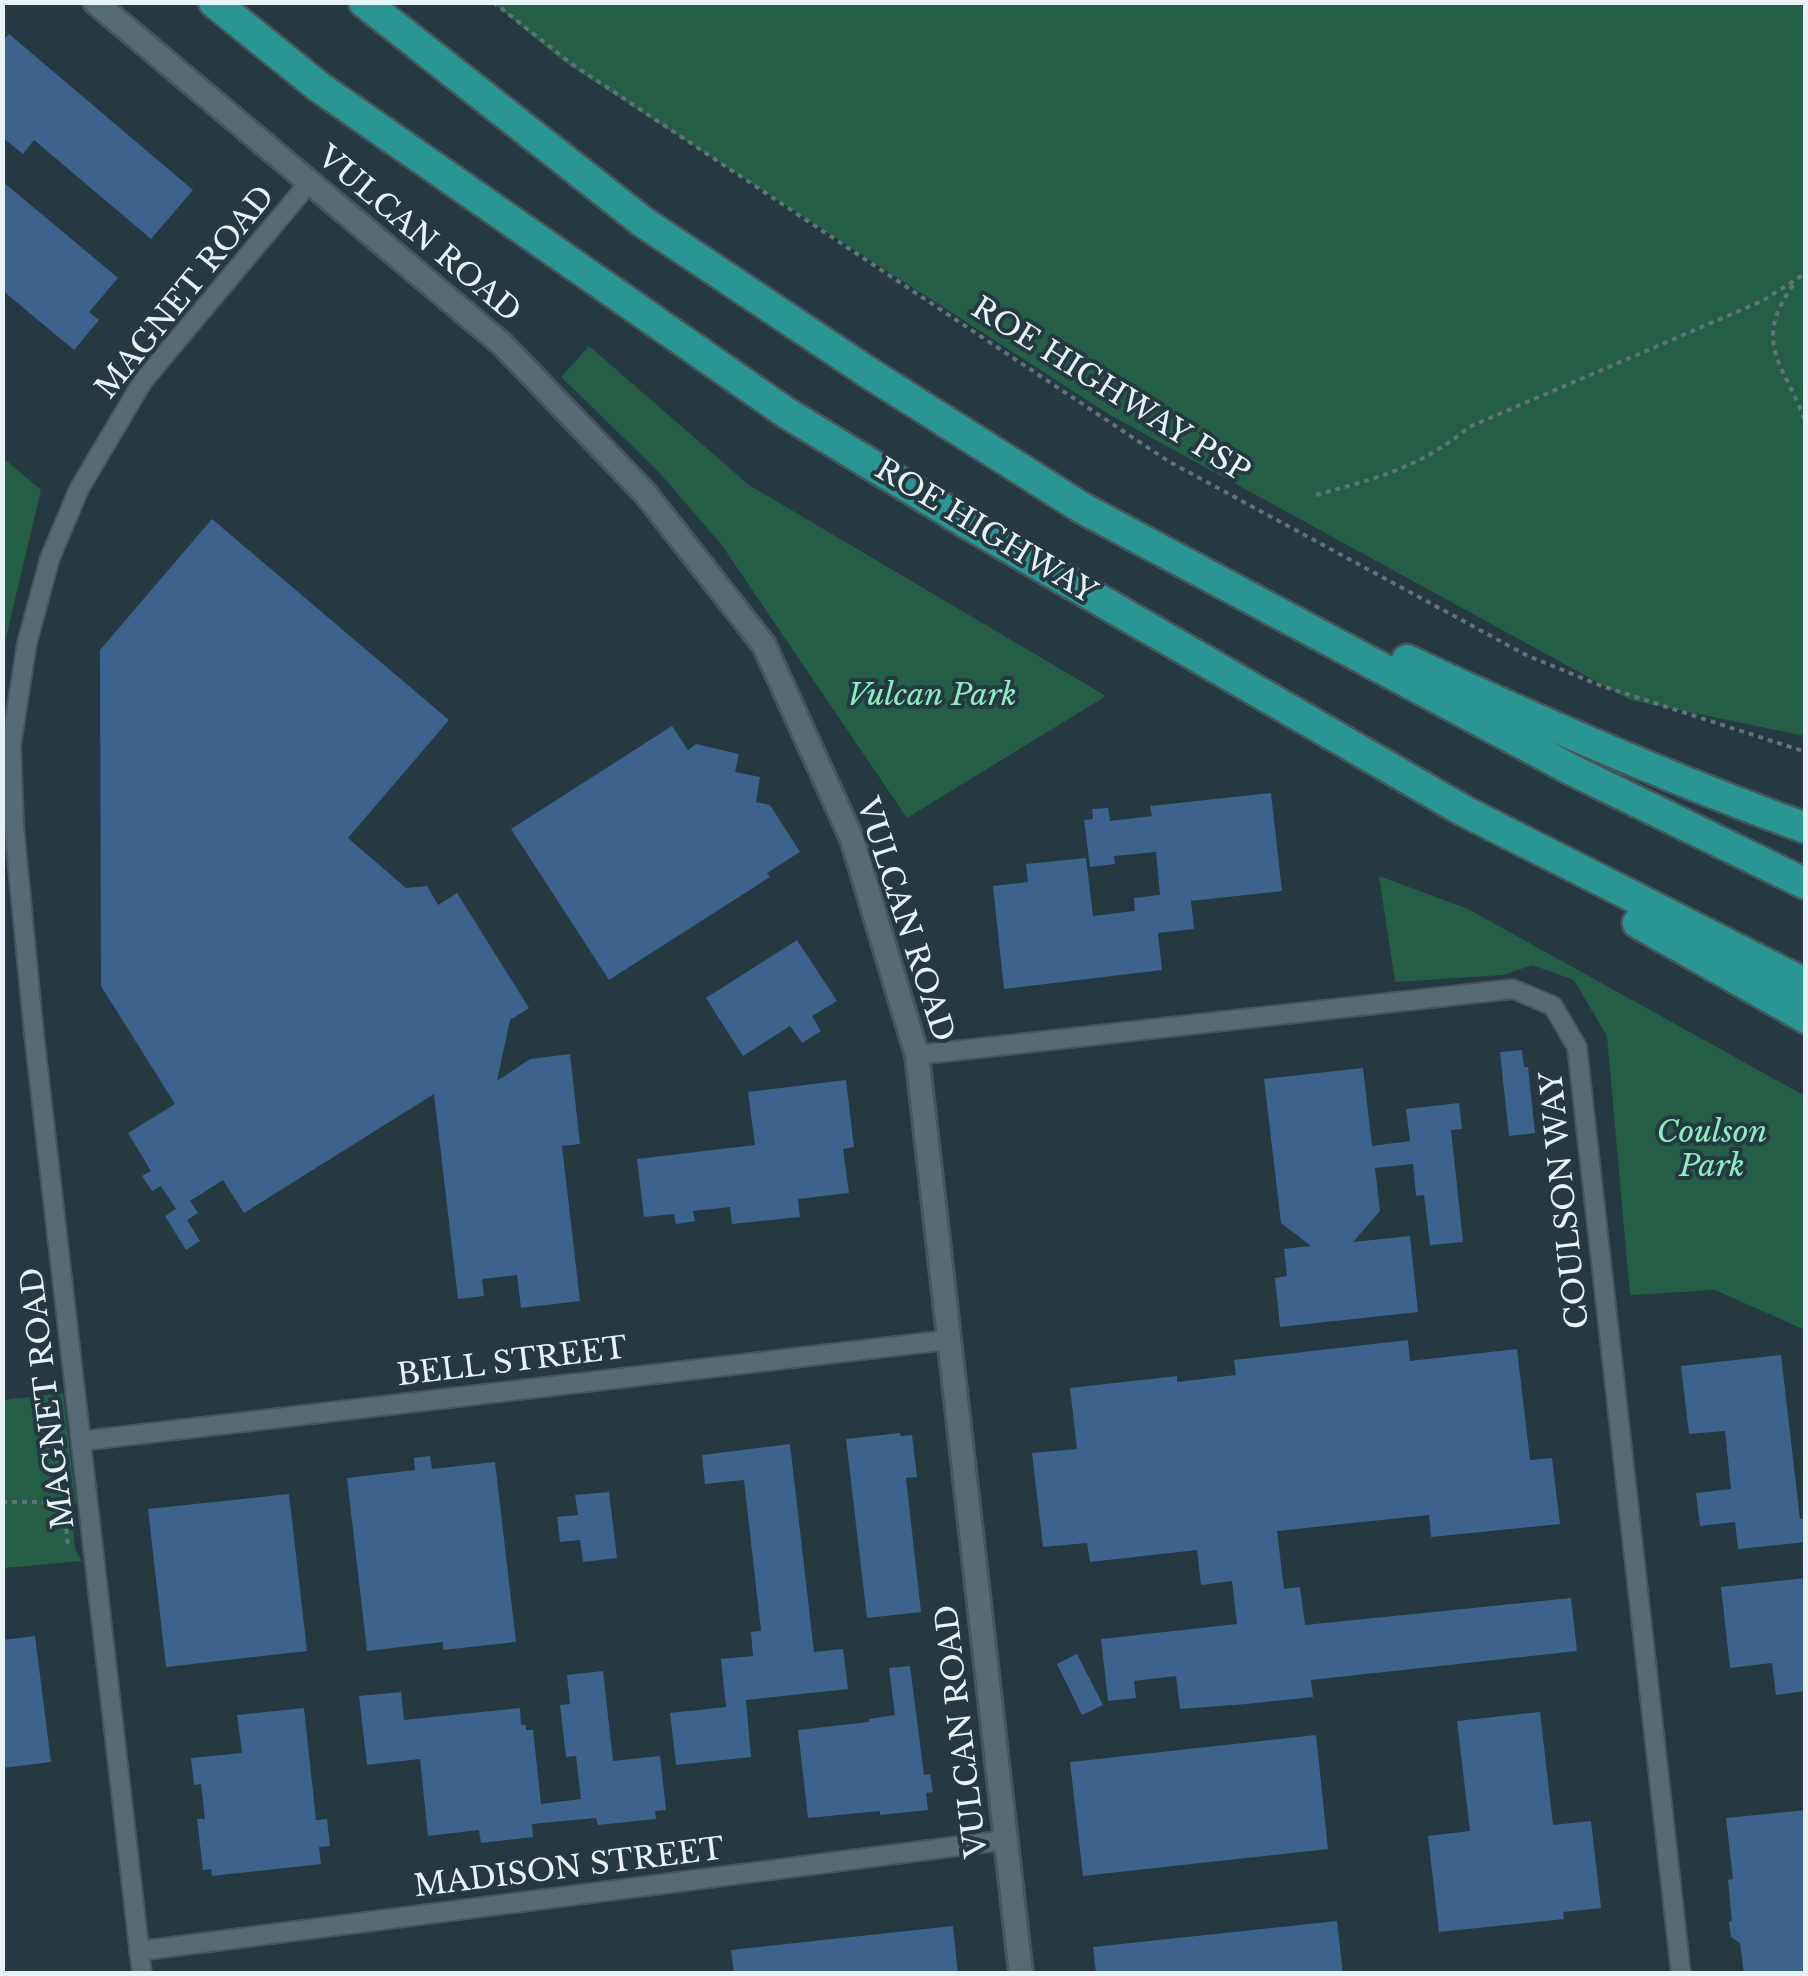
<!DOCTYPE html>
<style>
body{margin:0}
#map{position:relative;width:1808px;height:1976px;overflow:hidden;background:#253941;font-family:"Libre Baskerville",serif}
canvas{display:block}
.frame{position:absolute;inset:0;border:5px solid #e6f3f7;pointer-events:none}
</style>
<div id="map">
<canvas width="1808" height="1976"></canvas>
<div class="frame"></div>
</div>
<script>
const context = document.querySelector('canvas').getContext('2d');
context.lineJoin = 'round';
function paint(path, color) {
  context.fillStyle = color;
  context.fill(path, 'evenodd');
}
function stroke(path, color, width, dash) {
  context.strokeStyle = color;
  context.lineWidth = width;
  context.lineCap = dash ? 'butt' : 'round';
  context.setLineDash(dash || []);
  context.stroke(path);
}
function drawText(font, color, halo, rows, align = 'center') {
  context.font = font + ' "Libre Baskerville",serif';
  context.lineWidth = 8;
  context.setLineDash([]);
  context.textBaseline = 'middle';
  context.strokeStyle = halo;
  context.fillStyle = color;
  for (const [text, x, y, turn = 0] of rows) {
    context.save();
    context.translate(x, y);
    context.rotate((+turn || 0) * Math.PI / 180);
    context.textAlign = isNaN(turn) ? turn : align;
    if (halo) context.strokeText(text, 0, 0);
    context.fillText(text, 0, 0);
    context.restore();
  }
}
const green = new Path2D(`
 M 493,3 L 1805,3 L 1805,736 L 1630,700 L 1110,415 L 564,62 Z
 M 589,346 L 749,485 L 1106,696 L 907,818 L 721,544 L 657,470 L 561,377 Z
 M 3,458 L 41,490 L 3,650 Z
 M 1379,876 L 1468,909 L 1805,1096 L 1805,1330 L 1715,1290 L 1630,1295 L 1607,1036 L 1574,980 L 1532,965 L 1503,975 L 1395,982 Z
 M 63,1393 L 76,1502 L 71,1509 L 75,1549 L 82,1561 L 3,1568 L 3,1400 Z`);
const building = new Path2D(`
 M 9,34 L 193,190 L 151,239 L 34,140 L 23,154 L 2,137 L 2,41 Z
 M 2,181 L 118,278 L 89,312 L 99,320 L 74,350 L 2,290 Z
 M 212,519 L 449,720 L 348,838 L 406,888 L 427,886 L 438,905 L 457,893 L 529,1008 L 510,1020 L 497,1081 L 530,1059 L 570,1054 L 580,1144 L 562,1146 L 580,1301 L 521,1308 L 517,1275 L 482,1279 L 484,1296 L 458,1299 L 434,1094 L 244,1213 L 223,1180 L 190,1201 L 198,1213 L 187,1220 L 200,1241 L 186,1250 L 165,1216 L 176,1209 L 161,1186 L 152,1191 L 142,1176 L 151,1171 L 128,1133 L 175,1104 L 101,986 L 100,650 Z
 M 672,726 L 688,750 L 696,744 L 739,754 L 735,772 L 760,777 L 756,802 L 770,805 L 800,852 L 767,873 L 770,877 L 609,980 L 511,829 Z
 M 1271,793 L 1282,891 L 1191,901 L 1194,929 L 1158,933 L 1162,970 L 1004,989 L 993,886 L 1028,882 L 1026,864 L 1086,858 L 1093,916 L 1135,911 L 1134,898 L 1160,895 L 1156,852 L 1114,856 L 1115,864 L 1090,867 L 1084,820 L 1093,819 L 1092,809 L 1108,808 L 1110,821 L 1152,816 L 1150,806 Z
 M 797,940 L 837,1001 L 812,1016 L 821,1031 L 802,1043 L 790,1026 L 743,1056 L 706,998 Z
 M 1522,1050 L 1524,1067 L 1528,1067 L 1535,1133 L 1509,1136 L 1500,1052 Z
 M 1363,1068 L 1372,1146 L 1410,1141 L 1406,1109 L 1459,1103 L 1462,1129 L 1451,1130 L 1463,1242 L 1430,1245 L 1424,1195 L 1416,1196 L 1413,1164 L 1375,1168 L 1380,1211 L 1353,1242 L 1410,1236 L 1418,1312 L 1280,1327 L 1275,1278 L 1287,1276 L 1284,1249 L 1311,1246 L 1281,1223 L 1264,1079 Z
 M 846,1080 L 854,1147 L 843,1149 L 849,1193 L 798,1199 L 800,1217 L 732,1224 L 730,1207 L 693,1211 L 695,1221 L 676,1224 L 674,1214 L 644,1217 L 637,1159 L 755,1145 L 748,1092 Z
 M 1408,1340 L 1410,1361 L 1517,1349 L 1530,1460 L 1552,1458 L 1560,1524 L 1431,1537 L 1429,1515 L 1277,1531 L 1284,1589 L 1300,1587 L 1305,1625 L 1571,1598 L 1577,1651 L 1311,1680 L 1313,1697 L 1246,1704 L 1180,1709 L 1176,1676 L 1134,1681 L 1136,1698 L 1108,1701 L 1101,1639 L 1237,1624 L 1232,1581 L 1201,1585 L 1197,1550 L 1090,1562 L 1087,1543 L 1043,1547 L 1032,1453 L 1077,1449 L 1070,1388 L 1177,1376 L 1177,1382 L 1236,1375 L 1234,1360 Z
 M 1781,1355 L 1800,1519 L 1806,1518 L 1806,1542 L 1738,1549 L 1735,1522 L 1700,1526 L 1696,1493 L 1731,1489 L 1725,1431 L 1689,1434 L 1681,1366 Z
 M 900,1433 L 901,1436 L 912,1435 L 917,1477 L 906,1478 L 921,1612 L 867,1618 L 846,1439 Z
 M 790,1444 L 814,1652 L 843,1649 L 848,1689 L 746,1700 L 751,1757 L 676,1765 L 670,1713 L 726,1707 L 721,1659 L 753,1656 L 751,1632 L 761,1631 L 744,1480 L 705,1484 L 702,1455 Z
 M 430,1456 L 432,1469 L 495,1462 L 516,1642 L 443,1650 L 443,1642 L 367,1651 L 347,1478 L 415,1470 L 414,1458 Z
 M 609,1492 L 617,1558 L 583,1562 L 580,1540 L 560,1542 L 557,1517 L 578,1515 L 575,1495 Z
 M 289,1494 L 307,1651 L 166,1667 L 148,1509 Z
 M 1806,1578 L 1806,1691 L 1776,1695 L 1772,1663 L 1730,1668 L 1721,1587 Z
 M 35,1636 L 51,1762 L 2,1768 L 2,1640 Z
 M 1077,1654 L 1103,1705 L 1082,1715 L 1057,1664 Z
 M 910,1666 L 924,1775 L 930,1774 L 933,1792 L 926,1793 L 928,1810 L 880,1815 L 880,1811 L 808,1818 L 798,1730 L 869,1722 L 869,1719 L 895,1715 L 889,1668 Z
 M 603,1671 L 613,1761 L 660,1756 L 666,1810 L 655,1811 L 656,1819 L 598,1825 L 596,1818 L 532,1824 L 533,1837 L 481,1843 L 479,1830 L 428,1836 L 420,1759 L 367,1765 L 359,1696 L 401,1692 L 404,1720 L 520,1708 L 521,1725 L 526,1725 L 526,1730 L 533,1730 L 541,1804 L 581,1799 L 576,1756 L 566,1757 L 560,1705 L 570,1704 L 567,1675 Z
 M 304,1708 L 316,1820 L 327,1819 L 330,1846 L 319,1847 L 321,1864 L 212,1876 L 211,1869 L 203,1870 L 197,1819 L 205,1819 L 201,1784 L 194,1785 L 191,1758 L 242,1753 L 237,1715 Z
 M 1540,1712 L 1553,1825 L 1591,1821 L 1601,1908 L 1563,1912 L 1564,1919 L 1439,1932 L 1428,1836 L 1470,1831 L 1457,1721 Z
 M 1316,1735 L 1328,1849 L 1083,1876 L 1070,1762 Z
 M 1806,1810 L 1806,1974 L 1744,1974 L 1740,1943 L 1731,1937 L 1729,1922 L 1732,1921 L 1728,1880 L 1733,1879 L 1726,1818 Z
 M 1337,1921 L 1343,1974 L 1096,1974 L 1093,1947 Z
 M 953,1926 L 958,1974 L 734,1974 L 731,1950 Z`);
const path = new Path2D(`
 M 493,2 L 572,64 L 1168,461 L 1526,655 L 1599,685 L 1806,752
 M 1793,285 C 1750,346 1787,366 1806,424
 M 1316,495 C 1374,479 1422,467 1469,427 L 1762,301 L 1806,273
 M 2,1449 L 2,1465
 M 2,1502 L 42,1502 L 69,1509
 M 64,1509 L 68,1545`);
const street = new Path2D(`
 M 917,1055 L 1513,989 L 1553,1006 L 1577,1047 L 1681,1974
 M 81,1441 L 948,1340
 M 139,1951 L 1006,1840
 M 142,1974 L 34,1034 L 14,826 L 11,745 L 27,643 L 50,558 L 79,489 L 143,381 L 309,183`);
const secondary = new Path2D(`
 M 95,2 L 502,344 L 645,493 L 764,645 L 852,839 L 917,1055 L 1021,1974`);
const highway = new Path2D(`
 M 214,2 L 319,87 L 785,412 L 967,523 L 1464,811 L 1806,984
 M 364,2 L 643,222 L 869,373 L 1082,508 L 1572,770 L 1806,884
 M 1407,660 C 1537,721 1670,779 1806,828
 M 1638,923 L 1806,1018`);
const streetNames = [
 ["VULCAN ROAD",418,235,40],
 ["MAGNET ROAD",186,293,-51],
 ["ROE HIGHWAY PSP",1110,391,32],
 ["ROE HIGHWAY",985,532,31],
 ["VULCAN ROAD",904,920,72],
 ["COULSON WAY",1566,1200,-96],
 ["BELL STREET",512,1363,-7],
 ["MAGNET ROAD",49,1398,-97],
 ["VULCAN ROAD",963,1731,-97],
 ["MADISON STREET",569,1869,-7]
];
const parkNames = [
 ["Vulcan Park",932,697],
 ["Coulson",1712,1134],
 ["Park",1712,1168]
];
paint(green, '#255e46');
paint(building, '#3c628d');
stroke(street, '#45575d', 22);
stroke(secondary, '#45575d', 28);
stroke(highway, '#45575d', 35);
stroke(path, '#61737a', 4, [5, 5]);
stroke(street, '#566c75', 18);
stroke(secondary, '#566c75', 22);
stroke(highway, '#2a9694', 30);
drawText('30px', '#e6f3f7', '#253941', streetNames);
drawText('italic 30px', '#8cedc0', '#253941', parkNames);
</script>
